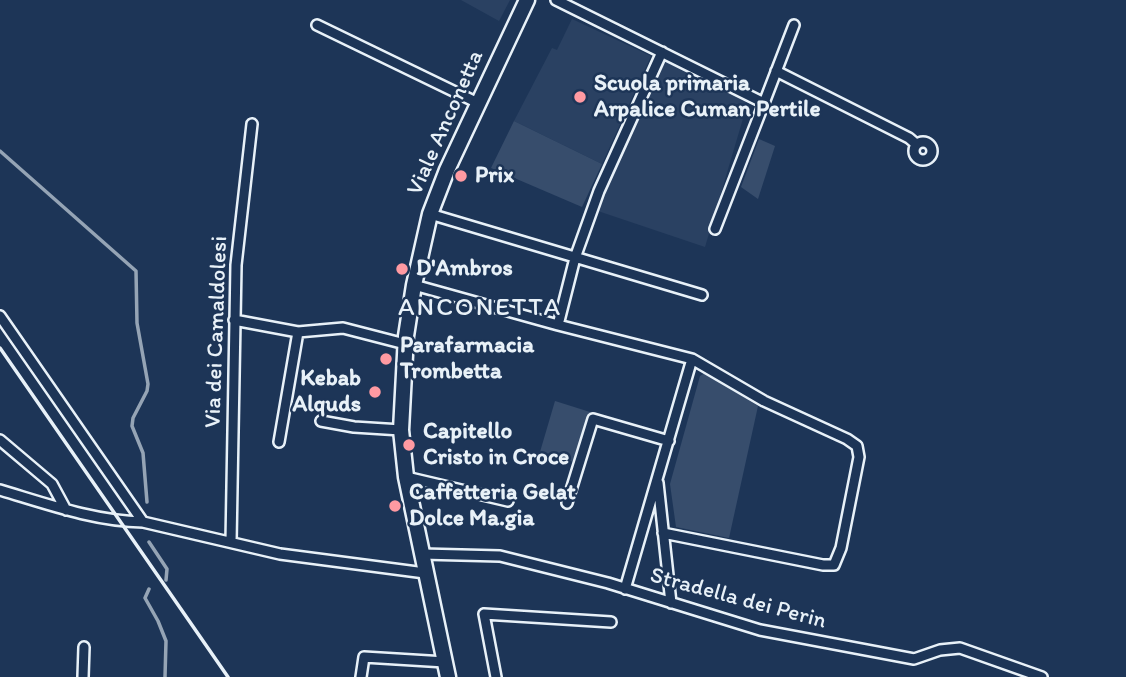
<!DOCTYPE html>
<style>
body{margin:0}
canvas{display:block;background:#1d3557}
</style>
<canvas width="1126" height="677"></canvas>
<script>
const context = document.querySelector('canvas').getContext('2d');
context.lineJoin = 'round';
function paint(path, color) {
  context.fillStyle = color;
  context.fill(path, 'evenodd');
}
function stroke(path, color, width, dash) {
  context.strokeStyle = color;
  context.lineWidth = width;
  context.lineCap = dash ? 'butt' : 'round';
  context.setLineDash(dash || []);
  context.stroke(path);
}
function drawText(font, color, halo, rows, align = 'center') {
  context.font = font + ' Itim,sans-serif';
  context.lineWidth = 5;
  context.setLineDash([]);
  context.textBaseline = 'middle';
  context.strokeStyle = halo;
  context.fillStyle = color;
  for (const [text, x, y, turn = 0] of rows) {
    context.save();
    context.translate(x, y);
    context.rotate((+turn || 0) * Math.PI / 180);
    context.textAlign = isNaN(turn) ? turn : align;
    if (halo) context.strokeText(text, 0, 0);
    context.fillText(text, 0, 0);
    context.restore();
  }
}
const built = new Path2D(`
 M 461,0 L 510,0 L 499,21 Z
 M 572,19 L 651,56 L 602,164 L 514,121 L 552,48 L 557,50 Z
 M 667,60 L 741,93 L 747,105 L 705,247 L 595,210 L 663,62 Z`);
const green = new Path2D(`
 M 514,121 L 602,164 L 582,207 L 491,168 Z
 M 759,139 L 775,146 L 758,199 L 741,187 Z
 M 705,373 L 758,406 L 729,538 L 676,527 L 670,484 L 700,376 Z
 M 555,401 L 590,412 L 574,462 L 540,452 Z`);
const stream = new Path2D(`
 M 0,151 L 136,271 L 137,323 L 148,384 L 147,391 L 133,418 L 132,426 L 143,453 L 147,502
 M 149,542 L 167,569 L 166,580
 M 149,589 L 145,598 L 158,621 L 166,641 L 165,677`);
const street = new Path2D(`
 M 556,0 L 764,103 L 715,229
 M 317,25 L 478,103
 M 776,71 L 909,138 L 916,144
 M 764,103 L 794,25
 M914 151a9 9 0 1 1 18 0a9 9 0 1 1-18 0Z
 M 430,214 L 702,295
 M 414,285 L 558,325 L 692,359 L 764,401 L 847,439 L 857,446 L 859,457 L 841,548 L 834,565 L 823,565 L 663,533
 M 0,316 L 143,522
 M 234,320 L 298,332
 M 558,325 L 575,258 L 599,191 L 662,52
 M 321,421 L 354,427 L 401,430
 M 0,440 L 52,484 L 66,510
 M 279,442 L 298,332 L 343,328 L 405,344
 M 406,477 L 508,501
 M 658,483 L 671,603
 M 0,490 C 47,504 94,521 143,522 L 280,554 L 425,573
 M 567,503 L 593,419 L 669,441
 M 231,542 L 236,265 L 252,124
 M 422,554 L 500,556 L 608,583 L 760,630 L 914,659 L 940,650 L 960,648 L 1042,677
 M 625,589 L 692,359
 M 83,677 L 84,647
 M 361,677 L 364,657 L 445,662
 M 496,677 L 484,614 L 611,622`);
const primary = new Path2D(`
 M 448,677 L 406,477 L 401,430 L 406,336 L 414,285 L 430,214 L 447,170 L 527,0`);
const rail = new Path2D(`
 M 0,348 L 228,677`);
const markers = [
 [580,97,7,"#ff9aa2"],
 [461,176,7,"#ff9aa2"],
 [402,269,7,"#ff9aa2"],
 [386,359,7,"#ff9aa2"],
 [375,392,7,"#ff9aa2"],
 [409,445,7,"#ff9aa2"],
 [395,506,7,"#ff9aa2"]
];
const poiNames = [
 ["Scuola primaria",594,84],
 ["Arpalice Cuman Pertile",594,110],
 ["Prix",475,176],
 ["D'Ambros",416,269],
 ["Parafarmacia",400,346],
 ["Trombetta",400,372],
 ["Kebab",361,379,"right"],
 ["Alquds",361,405,"right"],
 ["Capitello",423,432],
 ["Cristo in Croce",423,458],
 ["Caffetteria Gelat",409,493],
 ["Dolce Ma.gia",409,519]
];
const streetNames = [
 ["Viale Anconetta",446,123,-66],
 ["Via dei Camaldolesi",217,332,-88],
 ["Stradella dei Perin",738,599,15]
];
const quarterNames = [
 ["ANCONETTA",480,308]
];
paint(built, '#2a4162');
paint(green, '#374d6c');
stroke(stream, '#95a4b5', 3.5);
stroke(street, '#e8f1f8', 14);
stroke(primary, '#e8f1f8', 19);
stroke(street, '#1d3557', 9);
stroke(primary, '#1d3557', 14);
stroke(rail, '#e8f1f8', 3.5);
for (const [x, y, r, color] of markers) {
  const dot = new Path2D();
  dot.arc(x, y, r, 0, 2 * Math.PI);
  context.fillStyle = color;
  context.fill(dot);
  stroke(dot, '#1d3557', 2.5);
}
drawText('bold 23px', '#e8f1f8', '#1d3557', poiNames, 'left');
drawText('23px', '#e8f1f8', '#1d3557', streetNames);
context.letterSpacing = '2px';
drawText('26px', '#e8f1f8', '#1d3557', quarterNames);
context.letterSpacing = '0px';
</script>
